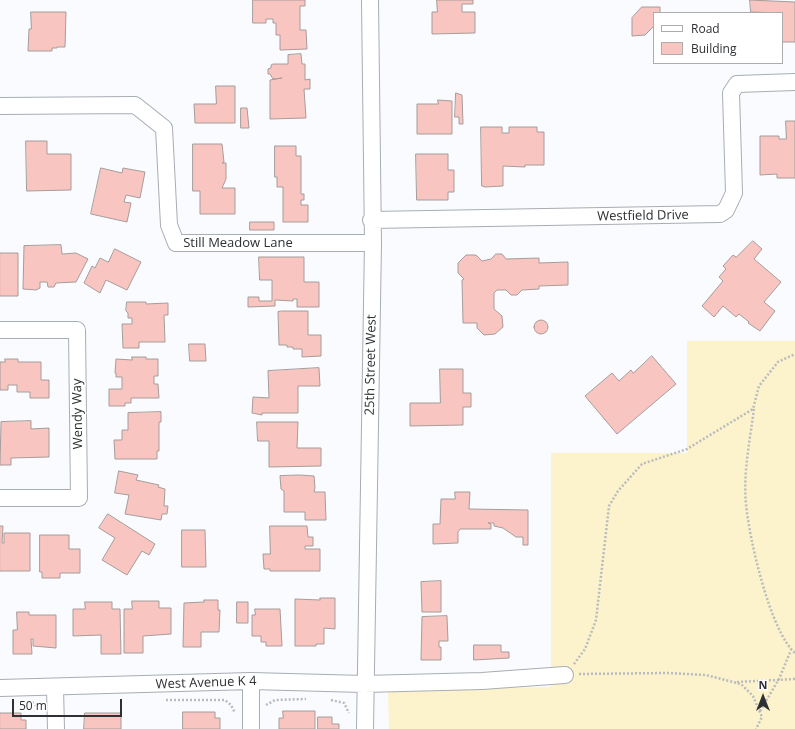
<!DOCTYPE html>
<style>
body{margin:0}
#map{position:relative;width:795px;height:729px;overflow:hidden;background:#f9fbfe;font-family:"Open Sans",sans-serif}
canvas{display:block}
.legend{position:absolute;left:653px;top:12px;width:130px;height:52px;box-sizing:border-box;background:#fff;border:1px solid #abacad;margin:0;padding:5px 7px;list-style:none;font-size:12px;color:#2e3033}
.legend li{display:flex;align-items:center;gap:8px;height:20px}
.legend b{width:20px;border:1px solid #abacad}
.north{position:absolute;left:743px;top:677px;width:40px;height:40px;-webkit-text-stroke:3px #fff;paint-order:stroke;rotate:0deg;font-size:11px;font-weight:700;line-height:16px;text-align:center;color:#2e3033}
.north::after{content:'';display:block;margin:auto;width:14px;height:18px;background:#2e3033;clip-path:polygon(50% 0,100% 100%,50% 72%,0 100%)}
.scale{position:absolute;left:12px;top:699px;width:110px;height:18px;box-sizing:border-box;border:2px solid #2e3033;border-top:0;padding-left:5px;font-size:12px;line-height:14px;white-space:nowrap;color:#2e3033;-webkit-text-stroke:3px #fff;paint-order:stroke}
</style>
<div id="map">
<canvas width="795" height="729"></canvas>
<ul class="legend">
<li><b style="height:5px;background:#fff"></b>Road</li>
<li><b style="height:11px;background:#f9c5c0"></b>Building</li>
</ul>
<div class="north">N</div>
<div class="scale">50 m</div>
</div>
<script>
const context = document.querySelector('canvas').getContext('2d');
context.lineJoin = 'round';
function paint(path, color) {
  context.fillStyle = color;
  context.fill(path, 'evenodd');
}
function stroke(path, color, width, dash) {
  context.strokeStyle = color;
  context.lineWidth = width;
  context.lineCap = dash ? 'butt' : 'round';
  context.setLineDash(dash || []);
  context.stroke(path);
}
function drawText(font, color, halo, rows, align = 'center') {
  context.font = font + ' "Open Sans",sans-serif';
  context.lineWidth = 3;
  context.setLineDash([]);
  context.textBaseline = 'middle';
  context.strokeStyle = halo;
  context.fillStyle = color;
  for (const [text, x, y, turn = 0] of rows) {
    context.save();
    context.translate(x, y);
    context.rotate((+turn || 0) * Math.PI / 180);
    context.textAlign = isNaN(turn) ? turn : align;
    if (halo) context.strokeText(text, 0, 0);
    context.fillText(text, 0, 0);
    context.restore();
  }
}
const sand = new Path2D(`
 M 687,341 L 795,341 L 795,729 L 389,729 L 388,691 L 551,687 L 551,453 L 687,453 Z`);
const building = new Path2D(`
 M 253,0 L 305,0 L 305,6 L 300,6 L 300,30 L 306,30 L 307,49 L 280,50 L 280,35 L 276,35 L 276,23 L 273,23 L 273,19 L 266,19 L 266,23 L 253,23 Z
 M 437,0 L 473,0 L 473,4 L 462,4 L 462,12 L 475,12 L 475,33 L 432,34 L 432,12 L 437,12 Z
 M 750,0 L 795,2 L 795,42 L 782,42 L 782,13 L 751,12 Z
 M 642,7 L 660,7 L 660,13 L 654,13 L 654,26 L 645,35 L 632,36 L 632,18 Z
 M 31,12 L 66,12 L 65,47 L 57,47 L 57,48 L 52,48 L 52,51 L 28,51 L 29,29 L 31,29 Z
 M 301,54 L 302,64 L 305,64 L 305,80 L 310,79 L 310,89 L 304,89 L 306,118 L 270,119 L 270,80 L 282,78 L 273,79 L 270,74 L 268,74 L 268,69 L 271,68 L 271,65 L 273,64 L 288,64 L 288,55 Z
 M 216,86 L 235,86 L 235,123 L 195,123 L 194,104 L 216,104 Z
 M 456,93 L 462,95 L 463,124 L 459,124 L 459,117 L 455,117 Z
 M 438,100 L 452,101 L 452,134 L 417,134 L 417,104 L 438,104 Z
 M 241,108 L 247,108 L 249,128 L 241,128 Z
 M 786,121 L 795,121 L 795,178 L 777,178 L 777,174 L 760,175 L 760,136 L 779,136 L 779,139 L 786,139 Z
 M 481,127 L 502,127 L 502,133 L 509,133 L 509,127 L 537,127 L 537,132 L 544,132 L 544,165 L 525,165 L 525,167 L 503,166 L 503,186 L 485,187 L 482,186 Z
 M 26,141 L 47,141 L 47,154 L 71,154 L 71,190 L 27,191 Z
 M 193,144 L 222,144 L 224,162 L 222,163 L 226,163 L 226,179 L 222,188 L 235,188 L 235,214 L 200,214 L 200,191 L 193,191 Z
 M 275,146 L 296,146 L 296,156 L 301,156 L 301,194 L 304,194 L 304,200 L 301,200 L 301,205 L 308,205 L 308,222 L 283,222 L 283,187 L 277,187 L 277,177 L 275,177 Z
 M 416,154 L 448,154 L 448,170 L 454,170 L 454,192 L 448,192 L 448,200 L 417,200 Z
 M 101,168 L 122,173 L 123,168 L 145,172 L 140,198 L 126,195 L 124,202 L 131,203 L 127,222 L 91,214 Z
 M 250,222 L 274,222 L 274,230 L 250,230 Z
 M 753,241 L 762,249 L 754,259 L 781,282 L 764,302 L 775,311 L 760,331 L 748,323 L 749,322 L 739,314 L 736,317 L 723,306 L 714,317 L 702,306 L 723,281 L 719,277 L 726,269 L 723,266 L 733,255 L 736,257 Z
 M 61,245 L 62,254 L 76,253 L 88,259 L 76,282 L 56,283 L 54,287 L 48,287 L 47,282 L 40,282 L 40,288 L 36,290 L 23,289 L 24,246 Z
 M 115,249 L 141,262 L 127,290 L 106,280 L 100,293 L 84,283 L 92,266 L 95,268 L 100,258 L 108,262 Z
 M 0,253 L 18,253 L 18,296 L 0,296 Z
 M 496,254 L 502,254 L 506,259 L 539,258 L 539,263 L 568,262 L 568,285 L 539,286 L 539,289 L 522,290 L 517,295 L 511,295 L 506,290 L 497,290 L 494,293 L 494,309 L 502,316 L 503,327 L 495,334 L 484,335 L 477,328 L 477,323 L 463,323 L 462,280 L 464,279 L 458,273 L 458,263 L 466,255 L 476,255 L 482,261 L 491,259 Z
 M 259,257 L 304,257 L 304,282 L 319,282 L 319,307 L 297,307 L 297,299 L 293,299 L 293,301 L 275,300 L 275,306 L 248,307 L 248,297 L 259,297 L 259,301 L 272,301 L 272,280 L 260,280 Z
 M 127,302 L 146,302 L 146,304 L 168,303 L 168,315 L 164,315 L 165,342 L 139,342 L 139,348 L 123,348 L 122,324 L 132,324 L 132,318 L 128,318 L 128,313 L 126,311 Z
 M 282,311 L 308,311 L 308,335 L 321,335 L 321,356 L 302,357 L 302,349 L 293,349 L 293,347 L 287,347 L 287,345 L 279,345 L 278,312 Z
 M534 327a7 7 0 1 1 14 0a7 7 0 1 1-14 0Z
 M 189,344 L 205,344 L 206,361 L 190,361 Z
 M 652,356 L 676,384 L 617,434 L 585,396 L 612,373 L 619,381 L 631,370 L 633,373 Z
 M 132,357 L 146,357 L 146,359 L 158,359 L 158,376 L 154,376 L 154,384 L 158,384 L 159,398 L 131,398 L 131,403 L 125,403 L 125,406 L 109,406 L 109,389 L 122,389 L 122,377 L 116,377 L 116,373 L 115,373 L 116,359 L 132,360 Z
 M 5,359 L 18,359 L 18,362 L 41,362 L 41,380 L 49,380 L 49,398 L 30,398 L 30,392 L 17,392 L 17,385 L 8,385 L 8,390 L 0,390 L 0,362 L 5,362 Z
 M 319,368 L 320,386 L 298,386 L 298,413 L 262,413 L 262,415 L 252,413 L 253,397 L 269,398 L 268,371 Z
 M 440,369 L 463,369 L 463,393 L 471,393 L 471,407 L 463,407 L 463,425 L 410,426 L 410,403 L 440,403 Z
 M 161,412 L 161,422 L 159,422 L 159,451 L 157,451 L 157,459 L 115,459 L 114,440 L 122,440 L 122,430 L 128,430 L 128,413 Z
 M 31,421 L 31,429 L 49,428 L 49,457 L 11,458 L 11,465 L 0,465 L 1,422 Z
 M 257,422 L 298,422 L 297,448 L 321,448 L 321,466 L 269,467 L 269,441 L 258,441 Z
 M 119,471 L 138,475 L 136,480 L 159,485 L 158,487 L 165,489 L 164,506 L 168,506 L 167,514 L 162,514 L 161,520 L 125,514 L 129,495 L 115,493 Z
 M 300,475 L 314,476 L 315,488 L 314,492 L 325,492 L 326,520 L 305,520 L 305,512 L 284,512 L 284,491 L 281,489 L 280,476 Z
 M 455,492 L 470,492 L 469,509 L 528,510 L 528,545 L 523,545 L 523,537 L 516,537 L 503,528 L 494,526 L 494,523 L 488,523 L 491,524 L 491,529 L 460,529 L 458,532 L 458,543 L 433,544 L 433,524 L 440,524 L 441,499 L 455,499 Z
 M 108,514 L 155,544 L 149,555 L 142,551 L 127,575 L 102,560 L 115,538 L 99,528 Z
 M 0,526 L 3,526 L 2,543 L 4,543 L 4,533 L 30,533 L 30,571 L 0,571 Z
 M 270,526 L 307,526 L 308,537 L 313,537 L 313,546 L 305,546 L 305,549 L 320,549 L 320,571 L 270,571 L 270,569 L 264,569 L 263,554 L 270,554 Z
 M 182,530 L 205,530 L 206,567 L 182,567 Z
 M 40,535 L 69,535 L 69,549 L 80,549 L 80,573 L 60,573 L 60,578 L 42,578 L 42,572 L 40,572 Z
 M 441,581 L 441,612 L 422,612 L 421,582 Z
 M 320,598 L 335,598 L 335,629 L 324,628 L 324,644 L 316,644 L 316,646 L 295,646 L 295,599 L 320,600 Z
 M 204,600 L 218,600 L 218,610 L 220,610 L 219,632 L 201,632 L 201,647 L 183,647 L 184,603 L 204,602 Z
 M 132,601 L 159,601 L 159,608 L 171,608 L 171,634 L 143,636 L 143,653 L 124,653 L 124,609 L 132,609 Z
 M 85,602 L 112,602 L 112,609 L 120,609 L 121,654 L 101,654 L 101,635 L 73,636 L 73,609 L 85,609 Z
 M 237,602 L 248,602 L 248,623 L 237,623 Z
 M 255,609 L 280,609 L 282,646 L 266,646 L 266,642 L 261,642 L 261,636 L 252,636 L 252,615 L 255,615 Z
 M 17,612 L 29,612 L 29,615 L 56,615 L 56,648 L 33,646 L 33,639 L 31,639 L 32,654 L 13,654 L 13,630 L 17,630 Z
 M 447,616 L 448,641 L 439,641 L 439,647 L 441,647 L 441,660 L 421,660 L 422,617 Z
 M 474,645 L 501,645 L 501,652 L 509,652 L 509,658 L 474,660 Z
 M 283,711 L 315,711 L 315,729 L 279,729 L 279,718 L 283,718 Z
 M 183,712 L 215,712 L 215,718 L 220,718 L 220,729 L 183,729 Z
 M 0,713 L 21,713 L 21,720 L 26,720 L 26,729 L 0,729 Z
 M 85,713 L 121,713 L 121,729 L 84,729 Z
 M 318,717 L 332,717 L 332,724 L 339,724 L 339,729 L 318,729 Z`);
const path = new Path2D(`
 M 754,409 C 750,440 743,472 746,504 C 749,538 770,631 795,653
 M 574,664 L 585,649 L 596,620 L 609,506 L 618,491 L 642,464 L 687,449 L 753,409 L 759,386 L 778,362 L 795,354
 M 579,674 L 668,673 L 706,675 L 741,684 L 753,696 L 762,717 L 756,729
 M 737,682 L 795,679
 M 166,700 L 225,700 L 231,705 L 235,713
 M 331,700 L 344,703 L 349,713
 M 32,702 L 40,709
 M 266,705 L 275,700 L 306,699
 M 760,711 L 779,679 L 791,650`);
const minor = new Path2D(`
 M 0,106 L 135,105 L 164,128 L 169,225 L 176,243 L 373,243
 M 371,220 L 720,214 L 726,210 L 734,193 L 731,93 L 737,84 L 795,82
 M 0,330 L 77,330 L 79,498 L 0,498
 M 0,688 L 251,681 L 364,684 L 482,681 L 565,675
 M 55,688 L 56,729
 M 251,729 L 251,681
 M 365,729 L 373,243 L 370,0`);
const streetNames = [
 ["Westfield Drive",643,216,-1],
 ["Still Meadow Lane",238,243],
 ["25th Street West",371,365,-89],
 ["Wendy Way",78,414,-91],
 ["West Avenue K 4",206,683,-2]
];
paint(sand, '#fcf2cc');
paint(building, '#f9c5c0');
stroke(building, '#a59c9b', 1);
stroke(minor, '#a8adb3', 18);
stroke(path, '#b9bbbe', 2.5, [2, 2]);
stroke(minor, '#fff', 16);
drawText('13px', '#2e3033', '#fff', streetNames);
</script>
